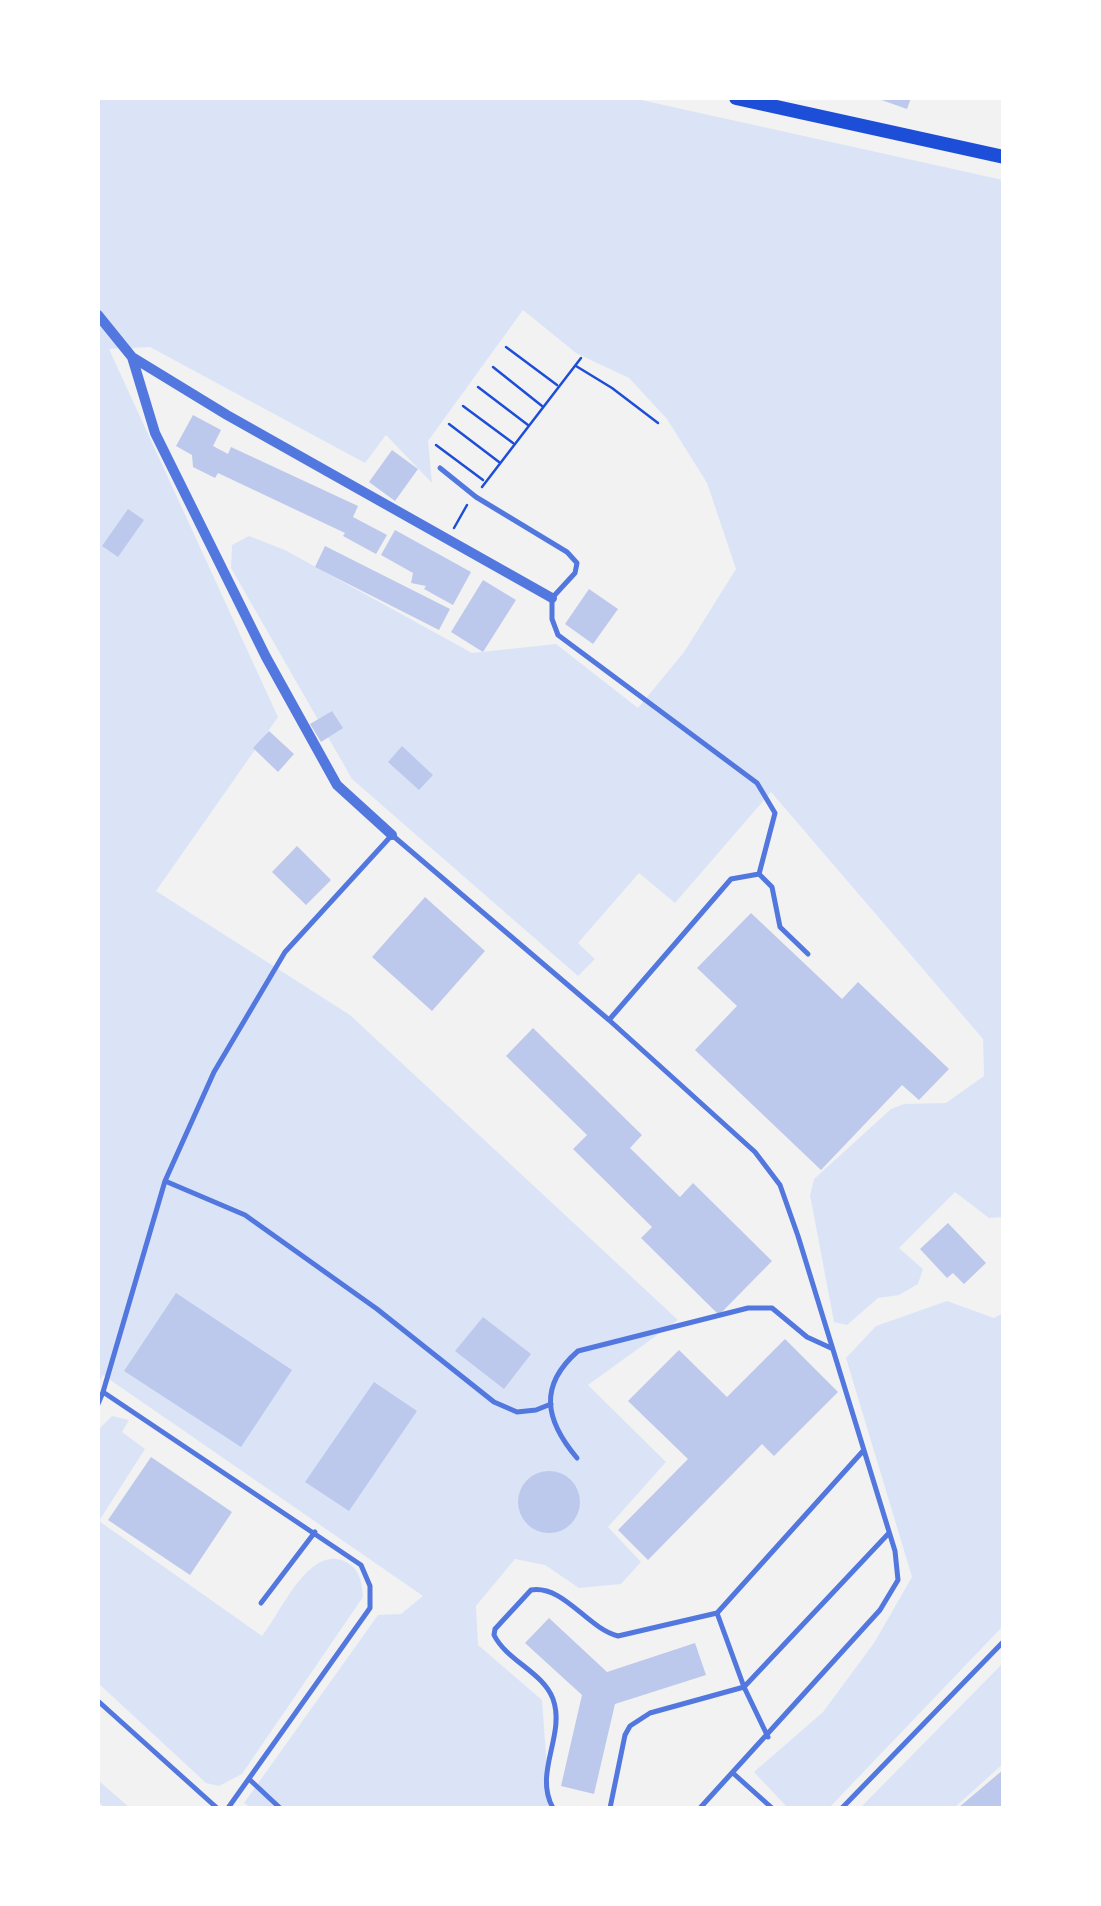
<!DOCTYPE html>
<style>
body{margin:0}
#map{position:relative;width:1101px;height:1906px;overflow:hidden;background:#f2f2f2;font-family:Commissioner,sans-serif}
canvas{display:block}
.frame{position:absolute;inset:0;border:100px solid #fff;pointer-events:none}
</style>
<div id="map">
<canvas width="1101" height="1906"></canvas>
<div class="frame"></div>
</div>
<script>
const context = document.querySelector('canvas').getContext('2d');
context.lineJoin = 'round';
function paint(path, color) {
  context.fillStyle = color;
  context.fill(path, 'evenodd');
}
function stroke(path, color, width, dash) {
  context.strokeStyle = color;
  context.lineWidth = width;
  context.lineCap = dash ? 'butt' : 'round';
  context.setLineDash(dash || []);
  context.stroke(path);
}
const green = new Path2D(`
 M 98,98 L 632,98 L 1003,180 L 1003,1217 L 989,1218 L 955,1192 L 899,1248 L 923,1269 L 918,1284 L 899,1295 L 878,1298 L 847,1325 L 834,1322 L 810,1195 L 814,1179 L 891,1109 L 904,1104 L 946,1103 L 984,1076 L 983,1039 L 771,792 L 675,903 L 639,873 L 578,943 L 595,959 L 578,976 L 352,779 L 231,568 L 232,545 L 249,536 L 285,550 L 472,653 L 556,644 L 638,708 L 684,652 L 736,569 L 707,483 L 667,419 L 629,378 L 576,353 L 523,310 L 428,441 L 432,483 L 386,435 L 365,463 L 150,347 L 109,349 L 278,717 L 156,891 L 350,1015 L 678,1320 L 588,1385 L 666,1462 L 608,1527 L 641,1562 L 621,1584 L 579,1588 L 545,1565 L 515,1559 L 476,1606 L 478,1645 L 542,1700 L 548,1782 L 554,1808 L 251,1808 L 244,1803 L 378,1615 L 401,1614 L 423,1596 L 103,1375 L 98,1384 Z
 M 947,1301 L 994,1318 L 1003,1313 L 1003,1626 L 829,1808 L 788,1808 L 754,1772 L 823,1712 L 874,1643 L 912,1577 L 846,1358 L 876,1326 Z
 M 112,1416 L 129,1420 L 122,1432 L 145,1449 L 99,1521 L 262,1636 C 281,1613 309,1543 346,1562 C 360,1569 362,1583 363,1597 L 242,1774 L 219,1786 L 206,1783 L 98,1683 L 98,1430 Z
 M 1003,1663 L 1003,1764 L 954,1808 L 860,1808 Z
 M 98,1780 L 130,1808 L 105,1808 L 98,1802 Z`);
const building = new Path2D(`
 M 876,98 L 911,98 L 907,109 Z
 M 193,415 L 221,430 L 213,446 L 228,454 L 231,447 L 358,506 L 353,517 L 387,535 L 376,554 L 343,536 L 345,533 L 218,473 L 215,478 L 193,467 L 192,455 L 176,446 Z
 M 392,450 L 418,469 L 395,501 L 369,482 Z
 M 128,509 L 144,520 L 118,557 L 102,546 Z
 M 395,530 L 471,572 L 453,605 L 424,589 L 426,586 L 411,583 L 413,573 L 381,555 Z
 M 325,546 L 450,609 L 439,630 L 315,567 Z
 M 483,580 L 516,600 L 483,652 L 451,632 Z
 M 589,589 L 618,609 L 593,644 L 565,624 Z
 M 332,711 L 343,728 L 321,742 L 310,724 Z
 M 269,731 L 294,754 L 278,772 L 253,748 Z
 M 402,746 L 433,775 L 419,790 L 388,762 Z
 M 297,846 L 331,880 L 306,905 L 272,872 Z
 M 425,897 L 485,951 L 432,1011 L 372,957 Z
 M 751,913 L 842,999 L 858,982 L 949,1069 L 919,1100 L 902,1085 L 821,1170 L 695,1050 L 737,1006 L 697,968 Z
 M 533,1028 L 642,1135 L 630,1148 L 680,1197 L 693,1183 L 772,1261 L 719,1315 L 641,1238 L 652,1227 L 573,1149 L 587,1135 L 506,1056 Z
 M 948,1223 L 986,1263 L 964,1284 L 953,1273 L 947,1278 L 920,1249 Z
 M 176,1293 L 292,1370 L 241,1447 L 124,1371 Z
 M 483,1317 L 531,1354 L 504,1389 L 455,1351 Z
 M 785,1339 L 838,1392 L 774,1456 L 762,1444 L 648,1560 L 618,1530 L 688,1459 L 628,1401 L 679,1350 L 727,1397 Z
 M 374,1382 L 417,1411 L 349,1511 L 305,1482 Z
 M 151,1457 L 232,1512 L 190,1575 L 108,1520 Z
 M518 1502a31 31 0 1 1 62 0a31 31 0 1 1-62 0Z
 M 549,1618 L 607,1672 L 695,1643 L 706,1675 L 615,1704 L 594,1794 L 561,1786 L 582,1695 L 525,1643 Z
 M 1004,1769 L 1004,1808 L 958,1808 Z`);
const path = new Path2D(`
 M 506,347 L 557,385
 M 576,366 L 612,388 L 658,423
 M 493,367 L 542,406
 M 478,387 L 528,425
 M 463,406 L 513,443
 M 449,424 L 499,462
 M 436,445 L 483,480
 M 482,487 L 581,358
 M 454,528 L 467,505`);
const service = new Path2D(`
 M 440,468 L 476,497 L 567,552 L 577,563 L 575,573 L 552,598 L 552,619 L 558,635 L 757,783 L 775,813 L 759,874
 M 609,1020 L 731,879 L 759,874 L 772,887 L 780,927 L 808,954
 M 165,1181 L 245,1215 L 377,1309 L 494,1402 L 517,1412 L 536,1410 L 551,1404
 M 103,1392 L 165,1181 L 214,1072 L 285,952 L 392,835 L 609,1020 L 755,1152 L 780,1185 L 798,1236 L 895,1551 L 898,1580 L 880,1610 L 700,1808
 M 98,1404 L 103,1392 L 361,1565 L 370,1586 L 370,1608 L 228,1808
 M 577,1458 C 545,1420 538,1386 578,1351 L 748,1308 L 772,1308 L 807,1337 L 831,1348
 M 261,1603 L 315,1532
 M 718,1612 L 863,1451
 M 98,1701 L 217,1808
 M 734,1774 L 772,1808
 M 249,1779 L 280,1808
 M 553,1808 C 533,1773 566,1735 553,1699 C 543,1672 507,1661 494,1635 L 495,1629 L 531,1590 C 564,1585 587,1628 618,1636 L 717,1613 L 744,1687 L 768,1737
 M 610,1808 L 625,1735 L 630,1726 L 650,1713 L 744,1687 L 889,1533
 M 842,1808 L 1004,1641`);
const minor = new Path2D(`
 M 98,315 L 132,357 L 227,415 L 552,598
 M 132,357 L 155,433 L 266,657 L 337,785 L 392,835`);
const secondary = new Path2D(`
 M 736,98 L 1004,157`);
paint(green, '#dbe4f7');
paint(building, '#bdc9ec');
stroke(path, '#1d4ed8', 2.5);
stroke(service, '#5277de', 5);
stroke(minor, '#5277de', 10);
stroke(secondary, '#1d4ed8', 14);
</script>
